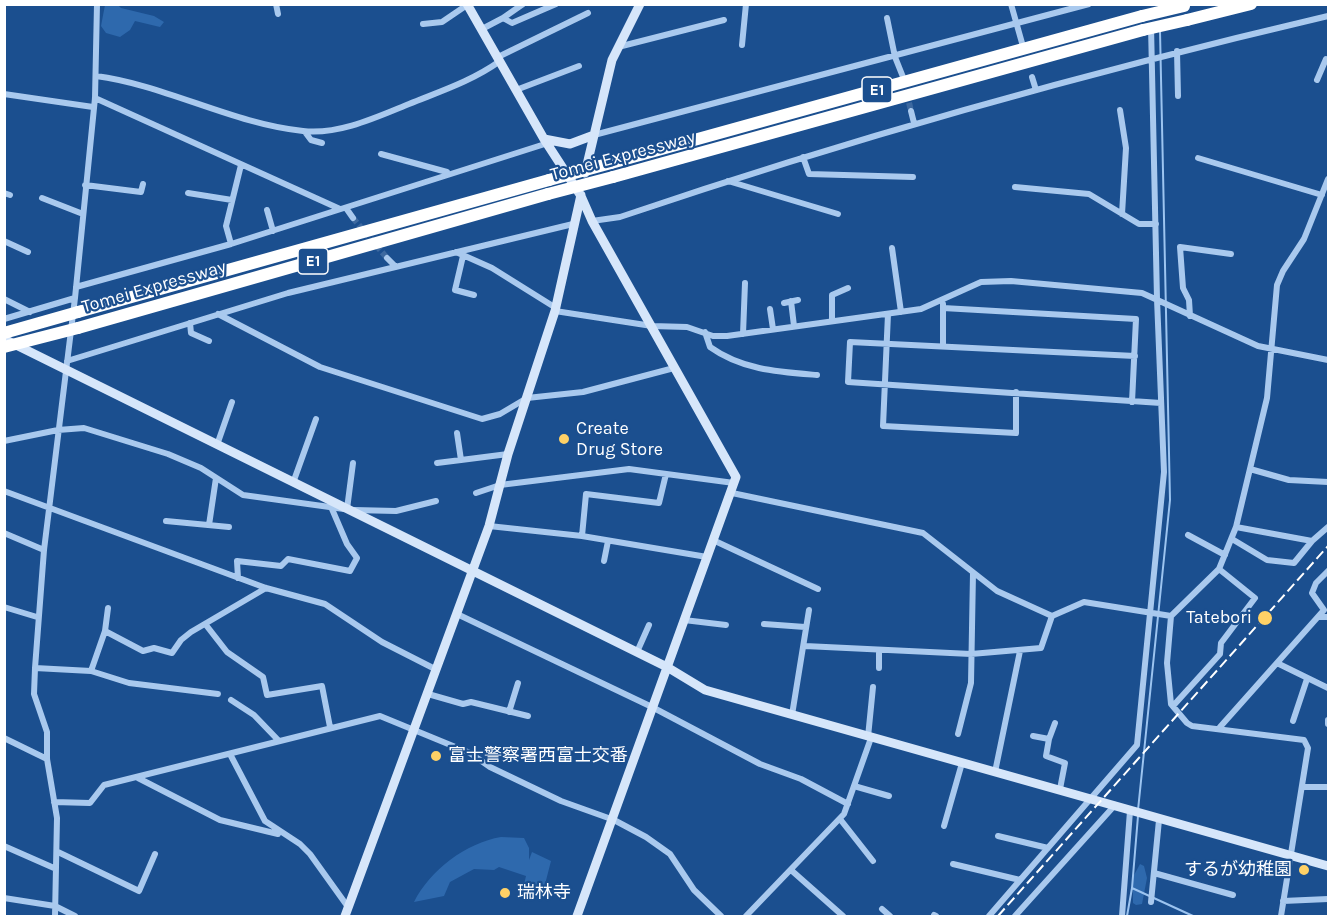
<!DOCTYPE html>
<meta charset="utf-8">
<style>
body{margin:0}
#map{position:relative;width:1333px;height:921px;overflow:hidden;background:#1b4f8f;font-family:Karla,sans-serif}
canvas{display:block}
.frame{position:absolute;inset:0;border:6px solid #fff;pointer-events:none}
</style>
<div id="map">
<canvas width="1333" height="921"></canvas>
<div class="frame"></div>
</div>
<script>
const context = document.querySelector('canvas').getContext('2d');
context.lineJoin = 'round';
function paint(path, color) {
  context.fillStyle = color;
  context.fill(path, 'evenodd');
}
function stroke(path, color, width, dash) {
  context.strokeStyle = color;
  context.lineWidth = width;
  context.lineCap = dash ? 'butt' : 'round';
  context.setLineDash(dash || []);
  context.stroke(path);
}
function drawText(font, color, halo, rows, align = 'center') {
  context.font = font + ' Karla,"Noto Sans JP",sans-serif';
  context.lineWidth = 4.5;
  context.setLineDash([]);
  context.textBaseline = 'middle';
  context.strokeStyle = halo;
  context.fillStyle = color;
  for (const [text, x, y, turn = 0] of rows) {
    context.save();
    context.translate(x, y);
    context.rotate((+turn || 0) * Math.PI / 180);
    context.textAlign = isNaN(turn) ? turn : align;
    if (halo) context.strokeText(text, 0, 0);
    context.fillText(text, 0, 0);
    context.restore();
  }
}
const green = new Path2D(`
 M 105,5 L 118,5 L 121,8 L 154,16 L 164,22 L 160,27 L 135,21 L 130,30 L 120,37 L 106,33 L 101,26 Z
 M 501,837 L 524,838 L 529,848 L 529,860 L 532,852 L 551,861 L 541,900 L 522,893 L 526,876 L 499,867 L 494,870 L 474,869 L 450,882 L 444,896 L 414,902 C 430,870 466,843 501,837 Z
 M 1140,864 L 1144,866 L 1147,878 L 1142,904 L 1136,905 L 1133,903 L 1133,877 Z`);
const stream = new Path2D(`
 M 1138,810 L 1170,500 L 1160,31
 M 1132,888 L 1193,916
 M 1127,916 L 1132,888 L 1138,816`);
const streetTunnel = new Path2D(`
 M 907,94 L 911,111
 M 353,218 L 387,258`);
const street = new Path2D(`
 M 276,4 L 278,14
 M 1011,4 L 1022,43
 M 503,18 L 523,4
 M 887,18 L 895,57 L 903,77
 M 423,24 L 442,22 L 467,5
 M 482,29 L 503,18 L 512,23 L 556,4
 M 742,45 L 746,4
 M 618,47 L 724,20
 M 1177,51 L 1178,96
 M 498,57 L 588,13
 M 96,76 C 165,85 233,124 303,131 C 339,135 377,117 409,104 C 441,91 472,81 500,61
 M 1032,77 L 1036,90
 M 1317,80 L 1326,59 L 1328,60
 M 516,90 L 579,66
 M 4,94 L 93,107
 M 95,98 L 340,209
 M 1120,110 L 1126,148 L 1122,214
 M 911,111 L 914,123
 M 305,132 L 311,140 L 322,143
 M 594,135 L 1089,4
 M 381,154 L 447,172
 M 803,157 L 809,174 L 913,177
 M 1198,158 L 1322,195
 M 728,181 L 838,214
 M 85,185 L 141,192 L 143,184
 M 1015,187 L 1089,194 L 1139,224 L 1156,224
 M 4,193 L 10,195
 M 188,193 L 232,200
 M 42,198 L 83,214
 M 346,208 L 353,218
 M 267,210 L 273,231
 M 592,221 L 620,217 C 853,138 1089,72 1328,16
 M 4,241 L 28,252
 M 231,244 L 226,226 L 241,165
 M 892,248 L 901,312
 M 456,252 L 492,268 L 556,308
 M 463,256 L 455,290 L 474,295
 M 387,258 L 395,266
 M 76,287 L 231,244 L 548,143
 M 4,299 L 30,312
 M 791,301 L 794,326
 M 784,303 L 798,300
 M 943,308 L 1136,319 L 1132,402
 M 770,309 L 773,329
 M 555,311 L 652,326 L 687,327 L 713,336 L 727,336 L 921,309 L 981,282 L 1011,281 L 1142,293 L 1258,346 L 1328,360
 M 218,314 L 320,367 L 482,419 L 500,414 L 527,398 L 583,392 L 674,368
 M 888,314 L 883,426 L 1016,433 L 1016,392
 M 1190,316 L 1189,300 L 1183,288 L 1180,247 L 1231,254
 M 4,319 L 75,298
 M 832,321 L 832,295 L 848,288
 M 190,323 L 191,333 L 209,341
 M 705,332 L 710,347 C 742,370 779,372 817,375
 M 743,334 L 745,283
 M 943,345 L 943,304
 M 1135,356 L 850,342 L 848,382 L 1161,403
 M 67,361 L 288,293 L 573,224
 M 457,433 L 461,460 L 508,454
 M 4,441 L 58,430 L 84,428 L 168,454 L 201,468 L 243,495 L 344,509
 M 217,445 L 232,402
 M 437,463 L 461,460
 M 1250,469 L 1289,480 L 1328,482
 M 293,483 L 316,419
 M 4,491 L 266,588 L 325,604 L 382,642 L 437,670
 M 476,493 L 500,485 L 629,469 L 734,483
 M 732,493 L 923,533 L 997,591 L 1052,616 L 1084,602 L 1171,616
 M 347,509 L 353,463
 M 354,510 L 396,511 L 436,501
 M 166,521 L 229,527
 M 209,525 L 216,478
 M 489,526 L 582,536 L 707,557
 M 1236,527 L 1312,541
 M 4,533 L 44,550
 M 1188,535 L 1225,555
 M 582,536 L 586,494 L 659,503 L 666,474
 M 1232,539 L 1267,560 L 1294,563 L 1312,541 L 1328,527
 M 715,541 L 818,589
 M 604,561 L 608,541
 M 238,578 L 237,561 L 281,566 L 288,559 L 350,571 L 357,558 L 347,544 L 332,509
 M 4,607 L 37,617
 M 457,614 L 652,707 L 760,764 L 801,779 L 848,804
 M 1319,617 L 1328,617
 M 684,620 L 726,625
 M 764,624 L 805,627
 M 206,625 L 227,652 L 263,677 L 267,695 L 322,686 L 330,727
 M 105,631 L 143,651 L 154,648 L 172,653 L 181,640 L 191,632 L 266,588
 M 805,646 L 971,654 L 1041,648 L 1052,616
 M 637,652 L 649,625
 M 1277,663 L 1328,688
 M 35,668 L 91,671 L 105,631 L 108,608
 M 879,668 L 879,650
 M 91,671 L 129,683 L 218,694
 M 428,694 L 463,704 L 471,702 L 528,716
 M 231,700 L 254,715 L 279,741
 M 1173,706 L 1220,654 L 1221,643 L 1255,598 L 1219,569
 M 509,712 L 518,683
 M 792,715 L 809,610
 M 1293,721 L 1307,679
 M 1328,724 L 1328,720
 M 1220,727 L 1324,610 L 1312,593 L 1316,583 L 1328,571
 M 958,734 L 971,683 L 973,573
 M 1033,736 L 1049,739 L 1046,756 L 1065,763 L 1060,789
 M 868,737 L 873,687
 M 4,738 L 47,759
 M 1049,739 L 1055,723
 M 230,754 L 265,821 L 300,844 L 310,854 L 348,907
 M 995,772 L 1020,651
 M 138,778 L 220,820 L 278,834
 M 854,786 L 889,796
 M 1303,787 L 1328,787
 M 54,802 L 90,803 L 104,785 L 380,716 L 470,753 L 490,767 L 561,801 L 614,820 L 646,837 L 670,854 L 694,890 L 721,916
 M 840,819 L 873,861
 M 944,826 L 962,763
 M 998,836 L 1048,848
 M 4,846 L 54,868
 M 58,852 L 139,891 L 155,854
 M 953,864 L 1020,880
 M 791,870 L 843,916
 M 1154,873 L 1233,895
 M 4,898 L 55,906 L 75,916
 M 1283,901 L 1328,899
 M 1151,902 L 1159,820
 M 882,909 L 890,916
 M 934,915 L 936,916
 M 55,916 L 57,818 L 47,759 L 47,732 L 34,694 L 35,668 L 44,550 L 75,298 L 95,98 L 97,4
 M 746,916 L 844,814 L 871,738
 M 989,916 L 1137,745 L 1164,472 L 1157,299 L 1151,26
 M 1015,916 L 1115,805
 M 1122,916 L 1130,811
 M 1281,916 L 1308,748 L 1304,740 L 1192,726 L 1187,723 L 1171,704 L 1167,663 L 1171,616 L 1219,569 L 1236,527 L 1267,398 L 1277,285 L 1283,271 L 1304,239 L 1328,179`);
const secondary = new Path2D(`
 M 467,4 L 544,139 L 581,196 L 592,221 L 736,477 L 577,916
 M 544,139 L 570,144 L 594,135
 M 585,173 L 612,60 L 640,4
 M 4,339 L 667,667 L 705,690 L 1328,866
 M 345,916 L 489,526 L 508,454 L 555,311 L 581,195`);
const highway = new Path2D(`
 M 1187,20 L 1251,4
 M 611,163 L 1142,16
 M 613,177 L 1143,30
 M 78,312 L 549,180
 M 78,328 L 548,194`);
const rail = new Path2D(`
 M 998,916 L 1328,546`);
const highwayBridge = new Path2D(`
 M 1142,16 L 1184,6
 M 1143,30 L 1187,20
 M 549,180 L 611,163
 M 548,194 L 613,177
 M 4,333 L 78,312
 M 4,347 L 78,328`);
const markers = [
 [564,439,6,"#ffd166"],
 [1265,618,8,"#ffd166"],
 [436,756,6,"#ffd166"],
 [1304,870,6,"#ffd166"],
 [505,893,6,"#ffd166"]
];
const shields = [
 [877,90,30],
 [313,261,30]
];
const shieldNames = [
 ["E1",877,90],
 ["E1",313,261]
];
const streetNames = [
 ["Tomei Expressway",623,156,-15],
 ["Tomei Expressway",154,287,-16]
];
const poiNames = [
 ["Create",576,429],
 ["Drug Store",576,450],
 ["Tatebori",1252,618,"right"],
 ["富士警察署西富士交番",448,756],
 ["するが幼稚園",1292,870,"right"],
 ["瑞林寺",517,893]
];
paint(green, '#2e69ad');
stroke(stream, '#9cc4f0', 2);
stroke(streetTunnel, '#3d69a0', 6, [6, 3]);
stroke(street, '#a9c9ee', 6);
stroke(secondary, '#d6e6fa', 9);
stroke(highway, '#fff', 12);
stroke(rail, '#fff', 2, [10, 4.5]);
stroke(highwayBridge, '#fff', 12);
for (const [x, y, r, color] of markers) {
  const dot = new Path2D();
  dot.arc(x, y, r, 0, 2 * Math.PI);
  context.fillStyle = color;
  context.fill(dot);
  stroke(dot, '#1b4f8f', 2);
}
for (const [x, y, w] of shields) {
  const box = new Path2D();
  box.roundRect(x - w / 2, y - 13, w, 26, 4.5);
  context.fillStyle = '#1b4f8f';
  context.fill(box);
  stroke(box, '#fff', 1.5);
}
drawText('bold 16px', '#fff', null, shieldNames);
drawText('18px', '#fff', '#1b4f8f', streetNames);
drawText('18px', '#fff', '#1b4f8f', poiNames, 'left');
</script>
